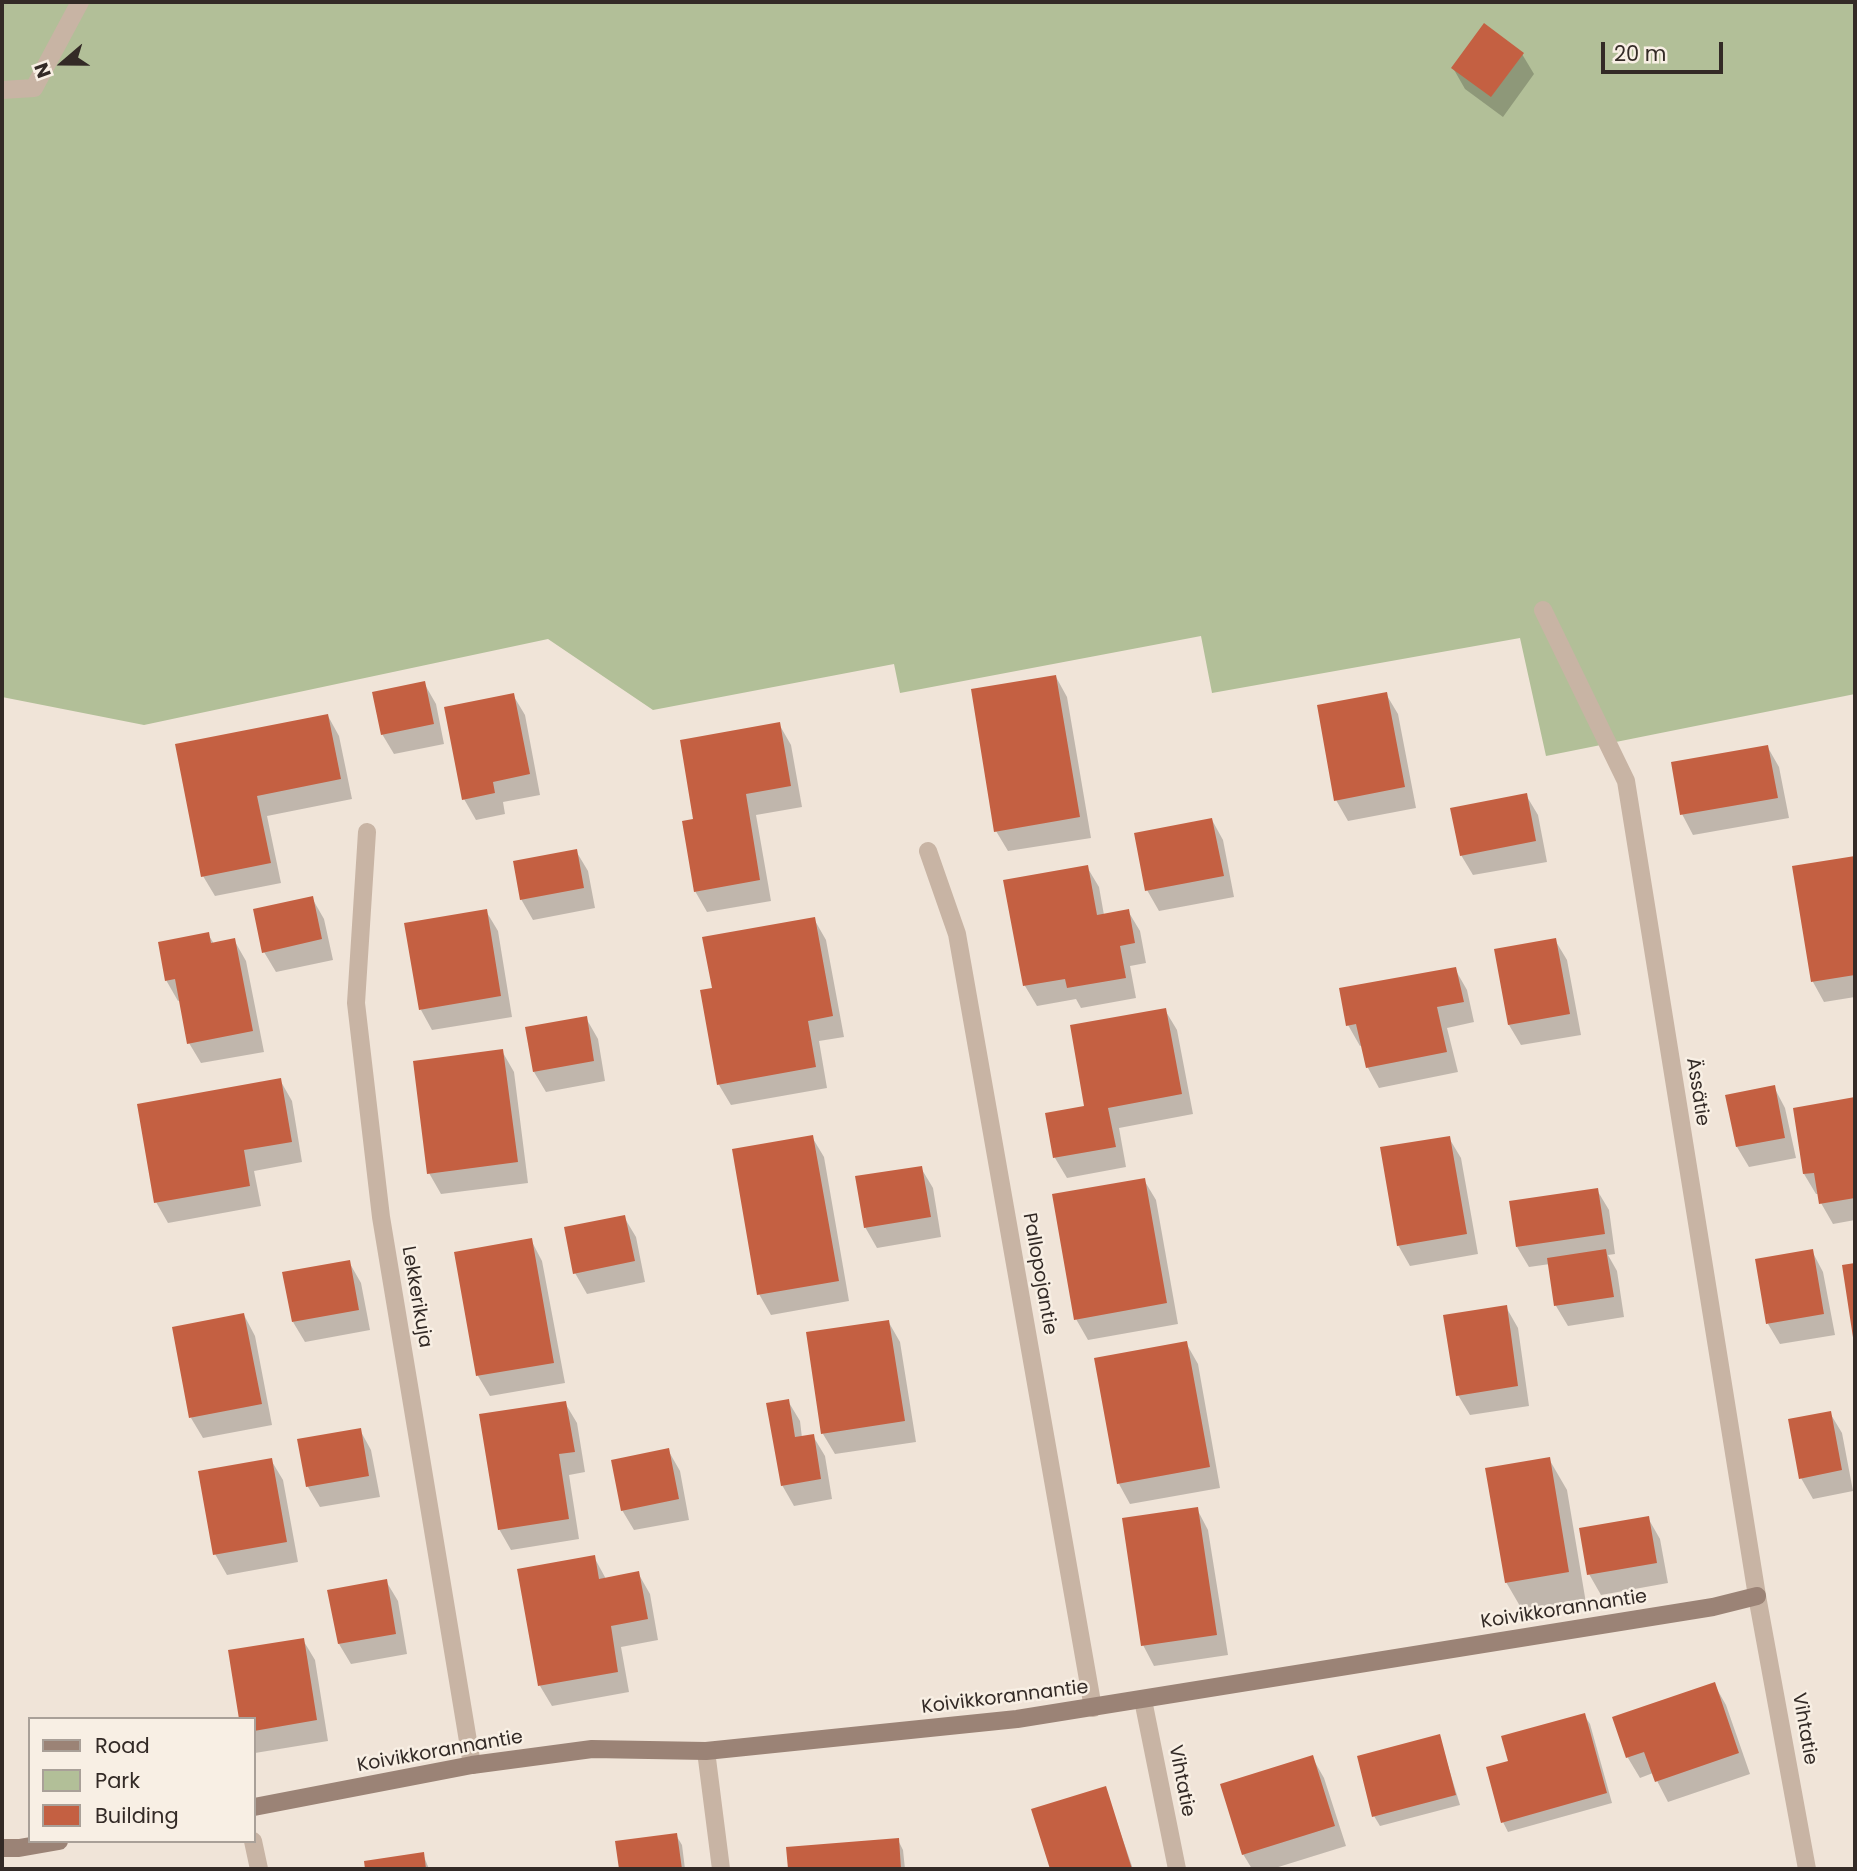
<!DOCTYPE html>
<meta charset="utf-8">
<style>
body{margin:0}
#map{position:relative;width:1857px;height:1871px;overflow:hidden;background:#f0e4d8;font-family:Poppins,sans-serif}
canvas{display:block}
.frame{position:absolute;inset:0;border:4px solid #332a26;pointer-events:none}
.legend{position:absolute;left:28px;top:1717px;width:228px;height:126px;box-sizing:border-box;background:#f8efe4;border:2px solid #a9a098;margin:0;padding:9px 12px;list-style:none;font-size:21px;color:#332a26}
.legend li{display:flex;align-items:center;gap:14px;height:35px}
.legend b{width:35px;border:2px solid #a9a098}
.north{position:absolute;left:28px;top:28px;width:70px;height:70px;-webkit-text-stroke:5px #f8efe4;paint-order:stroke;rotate:250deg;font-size:19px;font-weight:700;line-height:28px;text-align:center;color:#332a26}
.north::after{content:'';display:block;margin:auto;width:24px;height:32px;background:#332a26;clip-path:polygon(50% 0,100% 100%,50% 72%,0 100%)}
.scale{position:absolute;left:1601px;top:42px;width:122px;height:32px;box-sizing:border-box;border:4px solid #332a26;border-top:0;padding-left:9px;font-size:21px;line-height:24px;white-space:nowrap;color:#332a26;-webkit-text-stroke:5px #f8efe4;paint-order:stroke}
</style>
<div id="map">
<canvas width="1857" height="1871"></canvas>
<div class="frame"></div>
<ul class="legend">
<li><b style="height:9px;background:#9b8376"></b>Road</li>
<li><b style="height:19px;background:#b2bf98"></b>Park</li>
<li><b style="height:19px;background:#c46042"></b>Building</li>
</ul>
<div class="north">N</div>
<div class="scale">20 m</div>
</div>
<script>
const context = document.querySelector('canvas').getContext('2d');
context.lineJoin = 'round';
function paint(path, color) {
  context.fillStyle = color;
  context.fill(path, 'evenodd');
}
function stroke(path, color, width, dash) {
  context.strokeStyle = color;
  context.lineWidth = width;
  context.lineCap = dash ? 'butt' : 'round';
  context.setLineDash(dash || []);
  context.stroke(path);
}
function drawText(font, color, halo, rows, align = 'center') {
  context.font = font + ' Poppins,sans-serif';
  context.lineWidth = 5;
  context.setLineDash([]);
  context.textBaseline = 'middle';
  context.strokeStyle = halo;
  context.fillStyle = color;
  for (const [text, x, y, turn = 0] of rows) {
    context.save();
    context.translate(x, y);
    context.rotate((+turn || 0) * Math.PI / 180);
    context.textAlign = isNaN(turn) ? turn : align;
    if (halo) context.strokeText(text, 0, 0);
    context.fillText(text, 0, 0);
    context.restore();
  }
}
const green = new Path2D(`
 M 2,2 L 1855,2 L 1855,694 L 1546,756 L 1520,638 L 1212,693 L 1201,636 L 900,693 L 894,664 L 653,710 L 548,639 L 144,725 L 2,697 Z`);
const shadow = new Path2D(`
 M 1522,54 L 1534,74 L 1503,117 L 1465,89 L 1453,68 Z
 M 1056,677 L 1067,697 L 1091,838 L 1008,851 L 996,831 Z
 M 424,683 L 436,704 L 444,744 L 394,754 L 382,734 Z
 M 1386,694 L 1398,714 L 1416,808 L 1348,821 L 1336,800 Z
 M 513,695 L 525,715 L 540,795 L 503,802 L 505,814 L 476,820 L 464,799 Z
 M 328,716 L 339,736 L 352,799 L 267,816 L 281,883 L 215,896 L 203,876 L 177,746 Z
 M 779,724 L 791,745 L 802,807 L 756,815 L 771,901 L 707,912 L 695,891 L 695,821 Z
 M 1767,746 L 1779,767 L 1789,818 L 1693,835 L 1682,814 Z
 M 1526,795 L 1538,815 L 1547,862 L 1473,875 L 1461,855 Z
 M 1212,820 L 1223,840 L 1234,897 L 1159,911 L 1147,890 Z
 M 576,851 L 588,871 L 595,908 L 533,920 L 521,899 Z
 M 1855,858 L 1855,997 L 1824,1002 L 1813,982 L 1794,868 Z
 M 1087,867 L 1099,887 L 1104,915 L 1128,911 L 1140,931 L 1146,963 L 1130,966 L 1136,998 L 1081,1008 L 1076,999 L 1037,1006 L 1025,986 L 1005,882 Z
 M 312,898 L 324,919 L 333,960 L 276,972 L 264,952 Z
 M 486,911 L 498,931 L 512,1017 L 432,1030 L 421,1010 Z
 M 814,919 L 826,940 L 844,1037 L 819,1041 L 827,1088 L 731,1105 L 719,1085 L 714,989 Z
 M 208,934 L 214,944 L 234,940 L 246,961 L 264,1052 L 201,1063 L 189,1043 L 181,1000 L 178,1001 L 166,980 Z
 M 1555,940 L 1567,960 L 1581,1035 L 1521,1045 L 1509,1025 L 1496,950 Z
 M 1455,969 L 1467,990 L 1474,1022 L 1447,1028 L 1458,1072 L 1379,1088 L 1368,1068 L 1363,1045 L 1360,1046 L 1348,1025 Z
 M 1165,1010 L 1177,1030 L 1193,1114 L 1119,1128 L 1126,1167 L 1067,1178 L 1055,1158 L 1047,1114 L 1086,1107 Z
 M 586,1018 L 598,1039 L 605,1081 L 546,1092 L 534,1072 Z
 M 502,1051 L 514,1072 L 528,1183 L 441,1194 L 429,1173 Z
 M 280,1080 L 292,1101 L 302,1162 L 254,1171 L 261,1206 L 168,1223 L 156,1202 Z
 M 1774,1087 L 1785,1108 L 1796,1158 L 1749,1167 L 1737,1147 Z
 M 1855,1098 L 1855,1220 L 1833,1224 L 1821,1203 L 1819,1194 L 1816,1194 L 1804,1174 L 1795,1110 Z
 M 812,1137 L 824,1157 L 849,1301 L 771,1315 L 759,1294 Z
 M 1449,1138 L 1461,1158 L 1478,1254 L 1410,1266 L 1398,1245 Z
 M 921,1168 L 933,1188 L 941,1237 L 877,1248 L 865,1227 Z
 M 1144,1180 L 1156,1200 L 1178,1324 L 1088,1340 L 1076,1319 Z
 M 1597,1190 L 1609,1210 L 1615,1254 L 1608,1255 L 1617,1271 L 1624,1317 L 1568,1326 L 1556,1306 L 1550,1264 L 1529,1267 L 1517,1247 Z
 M 624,1217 L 636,1237 L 645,1282 L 587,1294 L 575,1273 Z
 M 531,1240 L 542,1261 L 565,1383 L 490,1396 L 478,1376 L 456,1254 Z
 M 1812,1251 L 1823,1272 L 1835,1335 L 1780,1344 L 1768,1324 Z
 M 349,1262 L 361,1283 L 370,1330 L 305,1342 L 293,1322 Z
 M 1506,1307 L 1518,1328 L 1529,1406 L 1470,1415 L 1458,1395 Z
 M 244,1315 L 255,1336 L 272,1425 L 203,1438 L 191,1418 Z
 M 888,1321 L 900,1342 L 916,1442 L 835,1454 L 823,1434 Z
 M 1186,1343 L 1198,1364 L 1220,1488 L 1130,1504 L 1119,1484 L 1096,1360 Z
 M 788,1401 L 800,1421 L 802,1438 L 813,1436 L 825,1456 L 832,1499 L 794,1506 L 782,1485 Z
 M 565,1403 L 577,1423 L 585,1472 L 569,1475 L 579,1539 L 511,1550 L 499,1529 Z
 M 1830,1413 L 1842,1433 L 1853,1491 L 1813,1499 L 1801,1478 Z
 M 360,1430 L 371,1450 L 380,1497 L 320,1507 L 308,1487 L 300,1440 Z
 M 668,1450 L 680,1471 L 689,1520 L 634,1530 L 622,1510 Z
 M 1549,1459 L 1567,1490 L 1586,1603 L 1524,1613 L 1506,1582 Z
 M 271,1460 L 283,1480 L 298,1562 L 227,1575 L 215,1554 Z
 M 1197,1509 L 1208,1530 L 1228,1655 L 1154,1666 L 1143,1645 Z
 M 1648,1518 L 1660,1539 L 1668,1583 L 1601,1595 L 1589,1574 Z
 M 594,1557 L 606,1579 L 638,1573 L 650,1594 L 658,1640 L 621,1647 L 629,1692 L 552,1706 L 540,1686 Z
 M 386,1581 L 398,1601 L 407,1654 L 351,1664 L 339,1644 L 329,1591 Z
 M 303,1640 L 315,1660 L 328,1741 L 255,1753 L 254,1719 Z
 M 1714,1684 L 1726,1705 L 1750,1774 L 1668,1802 L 1653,1773 L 1640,1778 L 1628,1758 L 1614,1718 Z
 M 1584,1715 L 1590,1724 L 1612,1803 L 1508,1832 L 1503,1822 L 1510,1762 Z
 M 1439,1736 L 1460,1805 L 1380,1826 L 1374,1816 L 1359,1757 Z
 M 1312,1757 L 1324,1778 L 1346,1846 L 1272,1869 L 1252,1869 L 1243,1854 Z
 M 1105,1788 L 1133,1869 L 1052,1869 L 1033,1810 Z
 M 676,1835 L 682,1845 L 685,1869 L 620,1869 L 617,1842 Z
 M 898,1840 L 903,1850 L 905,1869 L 790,1869 L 788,1848 Z
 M 423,1854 L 429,1869 L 367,1869 L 366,1862 Z`);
const building = new Path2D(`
 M 1484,23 L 1524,53 L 1491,97 L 1451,68 Z
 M 1056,675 L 1080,817 L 994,832 L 971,689 Z
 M 425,681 L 434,724 L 381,735 L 372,692 Z
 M 1387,692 L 1405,787 L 1334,801 L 1317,705 Z
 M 514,693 L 530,774 L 493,782 L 495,793 L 462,800 L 444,707 Z
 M 328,714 L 341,779 L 257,796 L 271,863 L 201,877 L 175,744 Z
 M 780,722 L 791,786 L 746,794 L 760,880 L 694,892 L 682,821 L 693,819 L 680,740 Z
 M 1768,745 L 1778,798 L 1680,815 L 1671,762 Z
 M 1527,793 L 1536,841 L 1460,856 L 1450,808 Z
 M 1212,818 L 1224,876 L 1145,891 L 1134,833 Z
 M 577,849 L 584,888 L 520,900 L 513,861 Z
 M 1855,856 L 1855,975 L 1811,982 L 1792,866 Z
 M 1088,865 L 1097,915 L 1129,909 L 1135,943 L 1120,946 L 1126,978 L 1067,988 L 1065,979 L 1023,986 L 1003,880 Z
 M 313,896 L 322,939 L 262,953 L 253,909 Z
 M 487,909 L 501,996 L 419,1010 L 404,923 Z
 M 815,917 L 833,1016 L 808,1021 L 816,1067 L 717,1085 L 700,990 L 712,988 L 702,937 Z
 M 209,932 L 211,943 L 235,938 L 253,1031 L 187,1044 L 175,979 L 165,981 L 158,942 Z
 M 1556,938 L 1570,1014 L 1508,1025 L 1494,949 Z
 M 1456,967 L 1464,1002 L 1437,1007 L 1447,1052 L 1366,1068 L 1356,1024 L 1346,1026 L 1339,988 Z
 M 1166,1008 L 1182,1094 L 1108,1108 L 1116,1147 L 1053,1158 L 1045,1113 L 1084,1106 L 1070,1025 Z
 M 587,1016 L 594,1061 L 533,1072 L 525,1027 Z
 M 503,1049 L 518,1162 L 427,1174 L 413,1061 Z
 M 281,1078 L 292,1142 L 244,1150 L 250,1186 L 154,1203 L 137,1104 Z
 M 1775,1085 L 1785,1138 L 1736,1147 L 1725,1095 Z
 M 1855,1097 L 1855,1198 L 1819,1204 L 1814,1173 L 1803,1174 L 1793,1108 Z
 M 813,1135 L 839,1281 L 757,1295 L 732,1149 Z
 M 1450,1136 L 1467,1234 L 1397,1246 L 1380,1147 Z
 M 922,1166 L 931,1217 L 864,1228 L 855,1176 Z
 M 1145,1178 L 1167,1303 L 1074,1320 L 1052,1194 Z
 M 1598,1188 L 1605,1234 L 1516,1247 L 1509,1201 Z
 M 625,1215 L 635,1261 L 573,1274 L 564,1227 Z
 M 532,1238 L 554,1363 L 476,1376 L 454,1252 Z
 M 1606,1249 L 1614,1297 L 1554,1306 L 1547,1258 Z
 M 1813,1249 L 1824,1314 L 1766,1324 L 1755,1259 Z
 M 350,1260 L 359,1310 L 292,1322 L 282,1272 Z
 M 1855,1263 L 1855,1344 L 1854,1344 L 1842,1265 Z
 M 1507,1305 L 1518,1386 L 1456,1396 L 1443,1315 Z
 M 244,1313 L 262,1404 L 189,1418 L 172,1327 Z
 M 889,1320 L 905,1421 L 821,1434 L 806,1332 Z
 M 1187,1341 L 1210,1467 L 1117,1484 L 1094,1358 Z
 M 789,1399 L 795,1437 L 814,1434 L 821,1479 L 781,1486 L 766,1403 Z
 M 566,1401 L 575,1452 L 559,1454 L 569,1519 L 498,1530 L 479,1414 Z
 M 1831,1411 L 1842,1470 L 1799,1479 L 1788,1419 Z
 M 361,1428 L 369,1476 L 306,1487 L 297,1439 Z
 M 669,1448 L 679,1499 L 621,1511 L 611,1460 Z
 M 1550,1457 L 1569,1572 L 1505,1583 L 1485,1468 Z
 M 272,1458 L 287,1542 L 213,1555 L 198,1471 Z
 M 1198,1507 L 1217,1635 L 1141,1646 L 1122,1518 Z
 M 1649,1516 L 1657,1563 L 1587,1575 L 1579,1528 Z
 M 595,1555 L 599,1579 L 639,1571 L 648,1619 L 611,1626 L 618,1672 L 538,1686 L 517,1569 Z
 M 387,1579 L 396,1634 L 338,1644 L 327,1590 Z
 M 304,1638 L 317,1720 L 254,1731 L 254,1719 L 239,1719 L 228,1650 Z
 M 1715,1682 L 1739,1753 L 1655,1782 L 1644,1752 L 1626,1758 L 1612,1717 Z
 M 1585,1713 L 1607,1793 L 1501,1823 L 1486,1767 L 1508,1761 L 1501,1736 Z
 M 1440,1734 L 1456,1795 L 1372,1817 L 1357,1756 Z
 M 1313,1755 L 1335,1826 L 1242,1855 L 1220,1784 Z
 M 1106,1786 L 1132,1869 L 1050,1869 L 1031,1809 Z
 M 677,1833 L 682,1869 L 619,1869 L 615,1841 Z
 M 899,1838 L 901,1869 L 788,1869 L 786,1847 Z
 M 424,1852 L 426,1869 L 365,1869 L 364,1861 Z`);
const street = new Path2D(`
 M 2,90 L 34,88 L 80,2
 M 1543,610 L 1626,781 L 1757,1596 L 1807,1869
 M 367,832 L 356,1003 L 381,1217 L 472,1765
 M 928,851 L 957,934 L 1093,1708
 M 1143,1700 L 1177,1869
 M 706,1751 L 721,1869
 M 253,1841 L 259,1869`);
const secondary = new Path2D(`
 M 254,1807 L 472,1765 L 592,1749 L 706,1751 L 1017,1719 L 1713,1607 L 1757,1596
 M 2,1848 L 19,1848 L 59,1841`);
const streetNames = [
 ["Ässätie",1697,1092,81],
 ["Pallopojantie",1039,1274,80],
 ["Lekkerikuja",416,1297,80],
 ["Koivikkorannantie",1564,1610,-9],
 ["Koivikkorannantie",1005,1698,-7],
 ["Vihtatie",1804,1729,80],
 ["Koivikkorannantie",440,1752,-10],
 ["Vihtatie",1181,1781,79]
];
paint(green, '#b2bf98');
paint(shadow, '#0003');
paint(building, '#c46042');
stroke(street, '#c8b4a4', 18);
stroke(secondary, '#9b8376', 18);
drawText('19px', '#332a26', '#f8efe4', streetNames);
</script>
